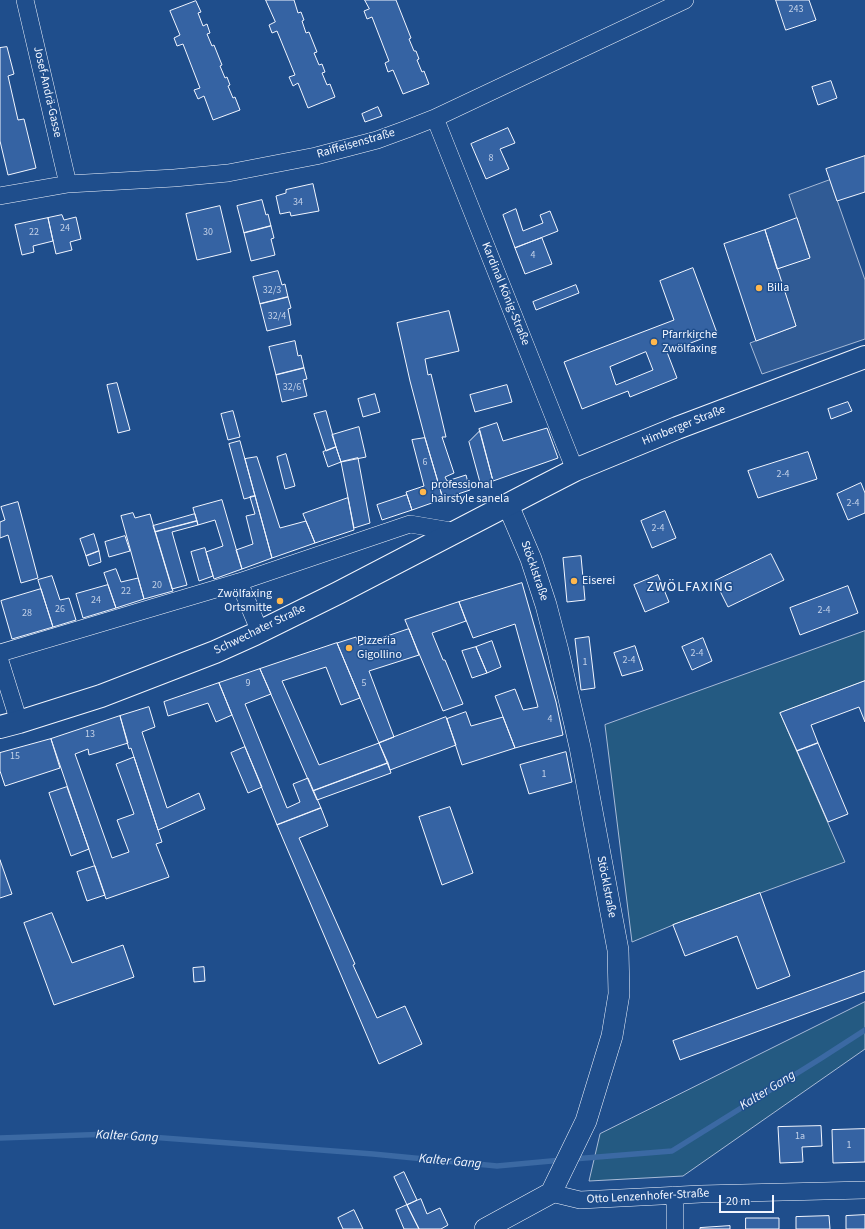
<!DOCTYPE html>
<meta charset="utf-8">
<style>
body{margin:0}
#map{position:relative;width:865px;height:1229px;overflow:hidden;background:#1f4e8c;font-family:"Source Sans 3",sans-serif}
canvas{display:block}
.scale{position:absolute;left:719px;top:1195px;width:55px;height:18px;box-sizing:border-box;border:2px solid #f2f6ff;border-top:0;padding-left:5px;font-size:12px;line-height:14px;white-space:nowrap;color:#f2f6ff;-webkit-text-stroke:3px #1f4e8c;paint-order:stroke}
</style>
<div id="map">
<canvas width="865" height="1229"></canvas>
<div class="scale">20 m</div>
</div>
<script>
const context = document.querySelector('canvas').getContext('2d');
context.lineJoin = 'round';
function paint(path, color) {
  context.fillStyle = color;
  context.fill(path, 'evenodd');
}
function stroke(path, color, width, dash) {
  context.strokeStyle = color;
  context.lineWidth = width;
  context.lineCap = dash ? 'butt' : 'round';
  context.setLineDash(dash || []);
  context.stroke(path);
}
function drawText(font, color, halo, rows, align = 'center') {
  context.font = font + ' "Source Sans 3",sans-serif';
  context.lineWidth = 3;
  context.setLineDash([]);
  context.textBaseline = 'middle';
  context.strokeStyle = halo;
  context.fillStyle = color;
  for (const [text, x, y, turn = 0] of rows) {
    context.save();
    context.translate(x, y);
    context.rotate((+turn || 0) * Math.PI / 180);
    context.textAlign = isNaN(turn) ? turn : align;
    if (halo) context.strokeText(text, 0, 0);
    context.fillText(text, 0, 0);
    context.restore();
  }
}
const green = new Path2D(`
 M 865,631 L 865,681 L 780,713 L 845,862 L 673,925 L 632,942 L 605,725 Z
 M 865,1002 L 865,1049 L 683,1176 L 589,1181 L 600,1134 Z`);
const parking = new Path2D(`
 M 830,180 L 865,280 L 865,339 L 762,374 L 750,343 L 796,326 L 777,269 L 810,257 L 789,195 Z`);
const stream = new Path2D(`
 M 0,1138 L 111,1134 L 373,1154 L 497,1166 L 562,1160
 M 573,1159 L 672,1151 L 820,1059 L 865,1030`);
const building = new Path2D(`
 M 266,0 L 294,0 L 298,13 L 301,12 L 304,20 L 302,21 L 306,33 L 309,32 L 317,52 L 314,53 L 319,65 L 322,64 L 325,72 L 322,73 L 327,85 L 330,84 L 335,97 L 308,108 L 298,83 L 293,86 L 289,77 L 295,75 L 277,31 L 272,33 L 269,25 L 275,22 Z
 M 365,0 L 396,0 L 411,38 L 409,39 L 414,51 L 416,51 L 419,59 L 417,60 L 422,72 L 424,71 L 429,84 L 403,94 L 393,70 L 388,72 L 385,63 L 389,61 L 372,17 L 367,19 L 364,11 L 369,9 Z
 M 776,0 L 809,0 L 816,20 L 786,30 Z
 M 196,1 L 201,12 L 198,13 L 203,26 L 207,24 L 210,33 L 207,34 L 212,46 L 214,45 L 222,65 L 220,66 L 225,78 L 227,77 L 230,85 L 228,86 L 233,98 L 235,97 L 240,110 L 213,120 L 204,96 L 198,99 L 194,90 L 200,88 L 183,44 L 177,46 L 174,38 L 180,35 L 170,11 Z
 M 7,47 L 14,74 L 8,76 L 18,120 L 24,119 L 36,168 L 8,175 L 0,141 L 0,48 Z
 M 831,81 L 837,98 L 818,105 L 812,87 Z
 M 378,107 L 382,116 L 365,122 L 362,114 Z
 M 508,128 L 515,143 L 500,149 L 509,169 L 486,179 L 471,144 Z
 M 865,156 L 865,192 L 837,201 L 826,169 Z
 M 313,184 L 319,211 L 291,216 L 290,212 L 280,214 L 276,196 L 286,193 L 286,190 Z
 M 262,200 L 266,215 L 268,214 L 271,226 L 244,233 L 237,206 Z
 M 220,206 L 231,252 L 197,260 L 186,214 Z
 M 516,209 L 523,231 L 543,223 L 540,215 L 550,211 L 558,231 L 515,248 L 503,215 Z
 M 62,215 L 64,220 L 76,217 L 81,239 L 70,242 L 72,250 L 56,254 L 48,218 Z
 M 48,218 L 53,241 L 33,246 L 34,252 L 22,255 L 15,225 Z
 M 797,218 L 810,258 L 777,269 L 765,230 Z
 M 271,226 L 274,238 L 271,239 L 275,255 L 251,261 L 244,233 Z
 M 765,230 L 796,326 L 756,341 L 724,244 Z
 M 542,238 L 552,264 L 525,274 L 515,248 Z
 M 693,268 L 717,333 L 667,352 L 677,378 L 630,397 L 628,391 L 582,409 L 564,362 L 674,320 L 660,281 ZM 646,352 L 653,370 L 616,385 L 610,367 Z
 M 278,271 L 282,285 L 285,284 L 288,297 L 260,304 L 253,277 Z
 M 576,285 L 579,293 L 536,310 L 533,302 Z
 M 288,297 L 291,308 L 288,309 L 291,325 L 267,331 L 260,304 Z
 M 449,311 L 459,351 L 425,359 L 428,375 L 431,374 L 446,437 L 442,437 L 454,473 L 445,477 L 447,481 L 466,475 L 470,490 L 443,499 L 425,438 L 410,381 L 397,323 Z
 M 295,341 L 298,356 L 301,355 L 304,368 L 276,375 L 269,347 Z
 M 304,368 L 307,379 L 303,380 L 307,396 L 282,402 L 276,375 Z
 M 117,383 L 130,430 L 118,433 L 107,385 Z
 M 507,385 L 512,402 L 475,412 L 470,395 Z
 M 375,394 L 380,412 L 363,417 L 358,399 Z
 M 848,402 L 852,411 L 831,419 L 828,409 Z
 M 233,411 L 240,437 L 228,440 L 221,414 Z
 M 326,411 L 336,447 L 326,451 L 314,414 Z
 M 497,423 L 503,441 L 547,428 L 558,458 L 493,481 L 479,429 Z
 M 359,427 L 366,457 L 341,462 L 332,435 Z
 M 480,431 L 493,481 L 481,486 L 469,442 Z
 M 425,438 L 443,499 L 412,510 L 406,492 L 424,486 L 412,440 Z
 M 240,441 L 255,496 L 244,499 L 229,444 Z
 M 336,447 L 341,462 L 328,467 L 323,452 Z
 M 808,452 L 817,479 L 758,498 L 748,471 Z
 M 286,454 L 295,486 L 285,489 L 277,457 Z
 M 257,457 L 280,528 L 306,521 L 315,543 L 272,558 L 245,459 Z
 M 358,458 L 370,523 L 354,528 L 341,462 Z
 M 861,483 L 865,493 L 865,513 L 848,520 L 837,494 Z
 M 407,495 L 412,510 L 382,520 L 377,505 Z
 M 255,496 L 272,558 L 242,569 L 236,550 L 253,544 L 246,516 L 255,514 L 250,497 Z
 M 348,498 L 354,530 L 315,543 L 303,514 Z
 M 222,500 L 242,569 L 214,579 L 206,552 L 223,546 L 215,520 L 198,525 L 193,508 Z
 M 18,502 L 38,578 L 21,583 L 8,535 L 0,538 L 0,522 L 5,520 L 1,507 Z
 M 665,511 L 676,538 L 652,548 L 641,521 Z
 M 133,513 L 135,518 L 150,514 L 173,591 L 144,599 L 121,516 Z
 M 195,514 L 197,521 L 155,532 L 153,526 Z
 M 197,521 L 198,525 L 172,532 L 187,585 L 172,589 L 155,532 Z
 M 94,534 L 99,551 L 86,556 L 80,539 Z
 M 125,536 L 130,551 L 109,557 L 105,542 Z
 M 205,548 L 213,576 L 199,581 L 191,552 Z
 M 99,551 L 101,562 L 89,566 L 86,556 Z
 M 771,554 L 784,580 L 728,607 L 715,581 Z
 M 581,556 L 585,600 L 567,602 L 563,558 Z
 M 116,569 L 121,582 L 138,578 L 144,599 L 116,608 L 104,573 Z
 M 658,575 L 669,602 L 645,612 L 634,585 Z
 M 52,576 L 60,600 L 69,598 L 76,620 L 53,627 L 38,580 Z
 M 522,583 L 556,702 L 563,735 L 515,748 L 495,696 L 515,689 L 523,710 L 538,707 L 515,624 L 473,638 L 459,602 Z
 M 108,585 L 116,608 L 83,618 L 76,594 Z
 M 848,586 L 858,613 L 800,635 L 790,608 Z
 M 41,589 L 53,627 L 12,639 L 1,601 Z
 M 459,602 L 466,621 L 432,633 L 443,660 L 445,660 L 463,704 L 443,711 L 405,620 Z
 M 409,629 L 419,655 L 369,671 L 394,737 L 379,743 L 337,643 L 356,637 L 359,645 Z
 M 589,637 L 595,688 L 581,690 L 575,639 Z
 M 703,638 L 712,661 L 692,670 L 682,647 Z
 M 492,641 L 501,667 L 487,673 L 476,647 Z
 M 337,643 L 360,698 L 341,705 L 326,667 L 282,681 L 319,765 L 379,743 L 388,763 L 313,791 L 260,669 Z
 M 635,646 L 643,670 L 622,676 L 614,653 Z
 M 476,647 L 487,673 L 472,678 L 462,651 Z
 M 260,669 L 271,694 L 245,704 L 287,808 L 300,802 L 293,784 L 308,778 L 321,808 L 277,825 L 219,683 Z
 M 865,681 L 865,722 L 859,707 L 811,725 L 818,743 L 797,751 L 780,713 Z
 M 219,683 L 232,715 L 216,722 L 208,703 L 168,716 L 164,702 Z
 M 149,707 L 155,727 L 142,732 L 167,808 L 199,793 L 205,809 L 158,830 L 131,748 L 129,749 L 120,716 Z
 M 466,712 L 471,726 L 503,717 L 515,748 L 462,765 L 447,719 Z
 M 120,716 L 128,743 L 89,755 L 88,749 L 75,754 L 112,858 L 129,852 L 117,820 L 134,814 L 116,764 L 134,757 L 162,842 L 156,844 L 169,877 L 106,899 L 51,739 Z
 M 446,717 L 456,745 L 390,770 L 379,743 Z
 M 51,739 L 60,768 L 5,786 L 0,771 L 0,753 Z
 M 818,743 L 848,814 L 828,822 L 797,751 Z
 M 245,747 L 262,787 L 248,793 L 231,753 Z
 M 566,752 L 572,782 L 529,794 L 520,765 Z
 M 388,763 L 391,773 L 317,800 L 313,791 Z
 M 67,787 L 89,849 L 71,856 L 49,793 Z
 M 450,807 L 473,873 L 442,885 L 419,817 Z
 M 321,808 L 328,826 L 299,838 L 355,964 L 353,965 L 377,1018 L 405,1006 L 422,1044 L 379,1064 L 277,825 Z
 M 0,860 L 12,894 L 0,898 Z
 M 95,866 L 105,895 L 87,901 L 77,872 Z
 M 760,893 L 790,976 L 757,989 L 737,936 L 685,956 L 673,925 Z
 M 52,913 L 72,963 L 123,945 L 134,977 L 54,1005 L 24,923 Z
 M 204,967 L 205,981 L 194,982 L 193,968 Z
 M 865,971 L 865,992 L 680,1060 L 673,1041 Z
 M 821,1126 L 822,1146 L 802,1147 L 803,1162 L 780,1163 L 778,1127 Z
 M 865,1129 L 865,1162 L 833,1163 L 832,1130 Z
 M 404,1172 L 417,1200 L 407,1205 L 394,1177 Z
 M 421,1199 L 427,1214 L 440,1208 L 448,1225 L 441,1229 L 419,1229 L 407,1205 Z
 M 407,1205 L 419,1229 L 404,1229 L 396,1210 Z
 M 354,1210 L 363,1229 L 343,1229 L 338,1218 Z
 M 865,1215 L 865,1229 L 846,1229 L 846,1216 Z
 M 829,1216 L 830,1229 L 796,1229 L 796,1217 Z
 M 746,1218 L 779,1218 L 779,1229 L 746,1229 Z
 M 730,1226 L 730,1229 L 700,1229 L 700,1228 Z`);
const minor = new Path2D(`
 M 25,0 L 68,184
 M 435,118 L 575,470
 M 0,196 L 68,184 L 174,178 L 228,173 L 316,156 L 377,140 L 407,129 L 435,118 L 685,0
 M 239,582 L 260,632
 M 0,653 L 239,582 L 410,524 L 457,532
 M 0,661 L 19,722
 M 551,1193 L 580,1200 L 701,1194 L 865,1190
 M 675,1229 L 675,1195`);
const tertiary = new Path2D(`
 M 485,1229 L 551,1193 L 586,1121 L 612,1036 L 619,994 L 618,950 L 580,747 L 558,651 L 546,605 L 531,559 L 508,505`);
const secondary = new Path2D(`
 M 0,727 L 19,722 L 101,696 L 215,652 L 255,634 L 338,593 L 538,489 L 575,470 L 677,428 L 865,357`);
const markers = [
 [759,288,4,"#ffb74d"],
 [654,342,4,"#ffb74d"],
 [423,492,4,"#ffb74d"],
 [574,581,4,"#ffb74d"],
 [280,601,4,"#ffb74d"],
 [349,648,4,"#ffb74d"]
];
const numberNames = [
 ["243",796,10],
 ["8",491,159],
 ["34",298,203],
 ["24",65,229],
 ["22",34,233],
 ["30",208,233],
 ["4",533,256],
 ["32/3",272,291],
 ["32/4",277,317],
 ["32/6",292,388],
 ["6",425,463],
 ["2-4",783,475],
 ["2-4",853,504],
 ["2-4",658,529],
 ["20",157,586],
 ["22",126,592],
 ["24",96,601],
 ["26",60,610],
 ["2-4",824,611],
 ["28",27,614],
 ["2-4",697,654],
 ["2-4",629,661],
 ["1",585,663],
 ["9",248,684],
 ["5",364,684],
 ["4",550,720],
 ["13",90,735],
 ["15",15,757],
 ["1",544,775],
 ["1a",800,1137],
 ["1",849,1146]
];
const streetNames = [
 ["Josef-Andrä-Gasse",47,92,77],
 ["Raiffeisenstraße",356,144,-16],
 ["Kardinal König-Straße",505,294,68],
 ["Himberger Straße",684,426,-22],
 ["Stöcklstraße",534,571,71],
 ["Schwechater Straße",260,630,-26],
 ["Stöcklstraße",606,887,79],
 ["Otto Lenzenhofer-Straße",648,1197,-3]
];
const poiNames = [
 ["Billa",767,288],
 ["Pfarrkirche",662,335],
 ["Zwölfaxing",662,349],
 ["professional",431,485],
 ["hairstyle sanela",431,499],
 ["Eiserei",582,581],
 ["Zwölfaxing",272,594,"right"],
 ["Ortsmitte",272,608,"right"],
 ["Pizzeria",357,641],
 ["Gigollino",357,655]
];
const waterNames = [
 ["Kalter Gang",768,1091,-32],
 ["Kalter Gang",127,1137,3],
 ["Kalter Gang",450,1162,5]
];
const quarterNames = [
 ["ZWÖLFAXING",690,588]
];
paint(green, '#245a82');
stroke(green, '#a8bbd7', 1);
paint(parking, '#305b95');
stroke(parking, '#a8bbd7', 1);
stroke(stream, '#3b69a3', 5.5);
paint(building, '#3563a3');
stroke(building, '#f2f6ff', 1);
stroke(minor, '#f2f6ff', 18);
stroke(tertiary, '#f2f6ff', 22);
stroke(secondary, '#f2f6ff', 24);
stroke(minor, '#1f4e8c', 17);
stroke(tertiary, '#1f4e8c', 21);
stroke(secondary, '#1f4e8c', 22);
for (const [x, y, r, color] of markers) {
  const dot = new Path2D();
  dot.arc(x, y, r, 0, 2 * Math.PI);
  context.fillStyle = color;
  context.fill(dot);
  stroke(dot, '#1f4e8c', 1.5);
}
drawText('10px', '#c3d1e8', null, numberNames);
drawText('12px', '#f2f6ff', '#1f4e8c', streetNames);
drawText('12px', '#f2f6ff', '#1f4e8c', poiNames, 'left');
drawText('italic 13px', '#f2f6ff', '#1f4e8c', waterNames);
context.letterSpacing = '1px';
drawText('14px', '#f2f6ff', '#1f4e8c', quarterNames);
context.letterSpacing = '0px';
</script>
